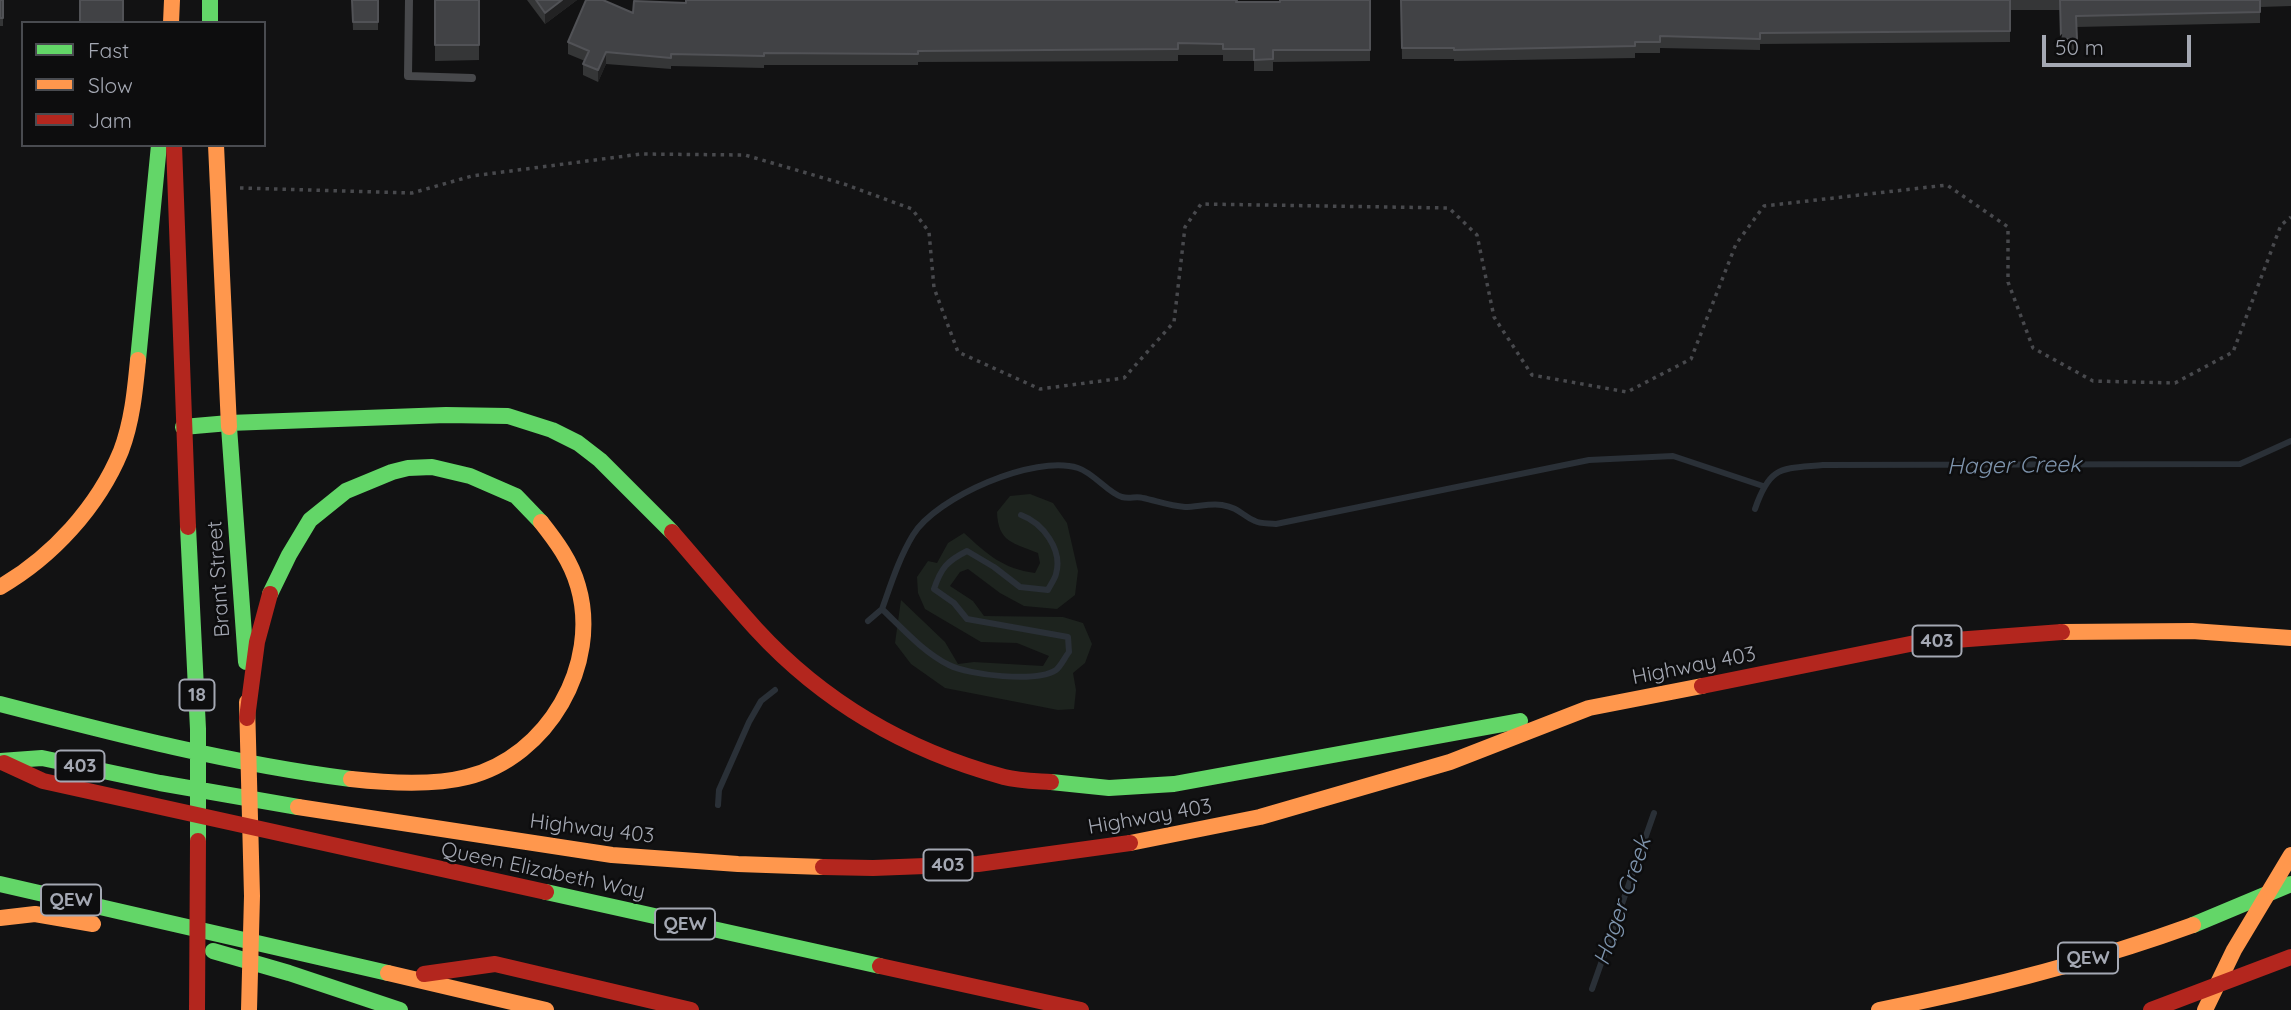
<!DOCTYPE html>
<style>
body{margin:0}
#map{position:relative;width:2291px;height:1010px;overflow:hidden;background:#121213;font-family:Quicksand,sans-serif}
canvas{display:block}
.legend{position:absolute;left:21px;top:21px;width:245px;height:126px;box-sizing:border-box;background:#0d0d0e;border:2px solid #494b50;margin:0;padding:9px 12px;list-style:none;font-size:21px;color:#a4a8b3}
.legend li{display:flex;align-items:center;gap:14px;height:35px}
.legend b{width:35px;border:2px solid #494b50}
.scale{position:absolute;left:2042px;top:35px;width:149px;height:32px;box-sizing:border-box;border:4px solid #a4a8b3;border-top:0;padding-left:9px;font-size:21px;line-height:24px;white-space:nowrap;color:#a4a8b3;-webkit-text-stroke:5px #0d0d0e;paint-order:stroke}
</style>
<div id="map">
<canvas width="2291" height="1010"></canvas>
<ul class="legend">
<li><b style="height:9px;background:#63d668"></b>Fast</li>
<li><b style="height:9px;background:#ff974d"></b>Slow</li>
<li><b style="height:9px;background:#b3261e"></b>Jam</li>
</ul>
<div class="scale">50 m</div>
</div>
<script>
const context = document.querySelector('canvas').getContext('2d');
context.lineJoin = 'round';
function paint(path, color) {
  context.fillStyle = color;
  context.fill(path, 'evenodd');
}
function stroke(path, color, width, dash) {
  context.strokeStyle = color;
  context.lineWidth = width;
  context.lineCap = dash ? 'butt' : 'round';
  context.setLineDash(dash || []);
  context.stroke(path);
}
function drawText(font, color, halo, rows, align = 'center') {
  context.font = font + ' Quicksand,sans-serif';
  context.lineWidth = 5;
  context.setLineDash([]);
  context.textBaseline = 'middle';
  context.strokeStyle = halo;
  context.fillStyle = color;
  for (const [text, x, y, turn = 0] of rows) {
    context.save();
    context.translate(x, y);
    context.rotate((+turn || 0) * Math.PI / 180);
    context.textAlign = isNaN(turn) ? turn : align;
    if (halo) context.strokeText(text, 0, 0);
    context.fillText(text, 0, 0);
    context.restore();
  }
}
const green = new Path2D(`
 M 1030,494 L 1053,503 L 1067,523 L 1078,571 L 1075,595 L 1057,609 L 1024,606 L 1000,593 L 968,569 L 960,572 L 950,586 L 973,601 L 984,616 L 1063,617 L 1083,623 L 1092,644 L 1085,663 L 1073,673 L 1076,690 L 1074,709 L 1058,710 L 945,688 L 911,664 L 895,643 L 901,600 L 945,642 L 958,664 L 974,662 L 1043,666 L 1049,656 L 1017,643 L 981,642 L 925,609 L 918,593 L 917,577 L 928,561 L 937,563 L 948,543 L 964,533 C 987,554 1003,569 1035,573 L 1040,563 L 1038,553 C 1013,543 998,542 997,512 L 1010,496 Z`);
const stream = new Path2D(`
 M 1755,509 C 1770,465 1781,469 1823,465 L 2240,464 L 2291,441
 M 882,609 C 891,584 899,558 913,535 C 936,497 1035,454 1078,468 C 1094,473 1109,494 1122,497 C 1129,499 1137,496 1143,498 C 1157,501 1170,506 1185,507 C 1197,507 1210,503 1222,505 C 1240,508 1241,515 1255,521 C 1260,524 1269,523 1276,524 L 1589,460 L 1673,456 L 1763,486
 M 868,621 L 882,609 C 902,628 923,652 949,665 C 969,675 1036,683 1056,670 C 1061,666 1065,657 1069,652 L 1068,637 L 967,619 L 954,603 L 934,589 C 941,568 947,561 967,551 L 994,567 L 1020,587 L 1048,590 C 1050,585 1055,579 1056,574 C 1063,550 1043,523 1021,515
 M 718,805 L 719,790 L 749,722 L 761,701 L 775,690
 M 1592,989 L 1654,813`);
const path = new Path2D(`
 M 240,188 L 412,193 L 472,176 L 641,154 L 745,155 L 844,184 L 912,209 L 929,232 L 934,288 L 958,352 L 1040,389 L 1124,378 L 1174,322 L 1185,227 L 1201,204 L 1449,208 L 1477,235 L 1494,317 L 1532,375 L 1627,392 L 1691,359 L 1736,244 L 1764,206 L 1947,185 L 2008,227 L 2008,282 L 2033,348 L 2093,381 L 2175,383 L 2233,352 L 2281,225 L 2291,217`);
const lane = new Path2D(`
 M 409,0 L 408,76 L 472,78`);
const fast = new Path2D(`
 M 210,0 L 210,23
 M 138,360 L 159,145
 M 183,427 L 229,423 L 446,415 L 508,416 L 552,430 L 578,443 L 600,460 L 672,532
 M 229,427 L 246,662
 M 188,527 L 198,729 L 198,841
 M 270,594 L 289,555 L 310,520 L 346,491 L 392,472 L 408,468 L 432,467 L 470,476 L 516,496 L 541,522
 M 0,704 C 116,734 232,764 351,779
 M 0,761 L 42,758 L 160,783 L 298,807
 M 1051,782 L 1109,788 L 1174,784 L 1520,721
 M 0,884 L 388,973
 M 546,892 L 880,966
 M 2193,925 L 2291,884
 M 213,951 L 289,973 L 400,1010`);
const slow = new Path2D(`
 M 171,23 L 172,0
 M 216,145 L 229,427
 M 0,587 C 52,557 98,507 121,451 C 132,422 135,391 138,360
 M 2062,632 L 2192,631 L 2291,638
 M 247,702 L 252,896 L 249,1010
 M 351,779 C 387,783 432,786 467,777 C 548,757 601,664 578,586 C 571,561 556,541 541,522
 M 298,807 L 612,855 L 738,864 L 823,867
 M 1130,843 L 1260,817 L 1450,762 L 1589,708 L 1702,686
 M 0,918 L 35,914 L 93,924
 M 388,973 L 546,1010
 M 1879,1010 C 1985,989 2091,962 2193,925
 M 2205,1010 L 2234,950 L 2291,855`);
const jam = new Path2D(`
 M 174,145 L 188,527
 M 672,532 C 700,564 727,597 756,629 C 823,702 908,751 1004,777 C 1019,781 1036,781 1051,782
 M 1702,686 L 1915,643 L 2062,632
 M 247,718 L 257,642 L 270,594
 M 4,763 L 43,781 L 546,892
 M 823,867 L 873,868 L 978,864 L 1130,843
 M 880,966 L 1081,1010
 M 424,974 L 495,964 L 691,1010
 M 197,1010 L 198,841
 M 2151,1010 L 2291,957`);
const wall = new Path2D(`
 M 0,0 L 3,0 L 3,26 L 0,26 Z
 M 352,0 L 378,0 L 378,30 L 353,30 Z
 M 435,0 L 479,0 L 479,60 L 435,61 Z
 M 527,0 L 577,0 L 545,24 Z
 M 1370,0 L 1370,61 L 1273,62 L 1273,71 L 1254,71 L 1254,61 L 1223,61 L 1223,55 L 1178,55 L 1178,61 L 918,62 L 918,65 L 764,65 L 764,68 L 671,66 L 671,69 L 606,64 L 598,82 L 583,75 L 583,64 L 585,61 L 568,54 L 568,42 L 633,13 L 686,3 L 1280,2 Z
 M 1401,0 L 2291,0 L 2291,6 L 2260,7 L 2260,23 L 2076,27 L 2077,50 L 2061,50 L 2060,10 L 2010,10 L 2010,42 L 1760,44 L 1760,50 L 1660,48 L 1660,53 L 1635,53 L 1635,58 L 1454,61 L 1454,59 L 1402,59 Z`);
const shadedWall = new Path2D(`
 M 562,0 L 577,0 L 545,24 L 545,13 Z
 M 606,52 L 606,64 L 598,82 L 598,70 Z`);
const building = new Path2D(`
 M 0,0 L 3,0 L 3,18 L 0,18 Z
 M 80,0 L 123,0 L 123,23 L 80,23 Z
 M 352,0 L 378,0 L 378,22 L 353,22 Z
 M 435,0 L 479,0 L 479,45 L 435,45 Z
 M 536,0 L 562,0 L 545,13 Z
 M 586,0 L 603,0 L 633,13 L 634,1 L 686,3 L 686,0 L 1237,0 L 1236,2 L 1280,2 L 1280,0 L 1370,0 L 1370,50 L 1273,50 L 1273,59 L 1254,60 L 1254,49 L 1223,49 L 1223,44 L 1178,43 L 1178,49 L 918,51 L 918,54 L 764,53 L 764,56 L 671,54 L 671,58 L 606,52 L 598,70 L 583,64 L 589,51 L 568,42 Z
 M 1401,0 L 2010,0 L 2010,31 L 1760,33 L 1760,39 L 1660,36 L 1660,42 L 1635,42 L 1635,46 L 1454,50 L 1454,48 L 1402,48 Z
 M 2060,0 L 2260,0 L 2260,12 L 2076,16 L 2077,39 L 2061,39 Z`);
const shields = [
 [1937,641,49],
 [197,695,35],
 [80,766,49],
 [948,865,49],
 [71,900,60],
 [685,924,60],
 [2088,958,60]
];
const shieldNames = [
 ["403",1937,641],
 ["18",197,695],
 ["403",80,766],
 ["403",948,865],
 ["QEW",71,900],
 ["QEW",685,924],
 ["QEW",2088,958]
];
const streetNames = [
 ["Brant Street",219,579,-94],
 ["Highway 403",1694,666,-11],
 ["Highway 403",1150,817,-10],
 ["Highway 403",592,829,7],
 ["Queen Elizabeth Way",543,871,12]
];
const waterNames = [
 ["Hager Creek",2014,466,-1],
 ["Hager Creek",1623,901,-71]
];
paint(green, '#1d231e');
stroke(stream, '#2a3037', 6);
stroke(path, '#48494d', 3.5, [3.5, 5]);
stroke(lane, '#47484b', 8);
stroke(fast, '#63d668', 16);
stroke(slow, '#ff974d', 16);
stroke(jam, '#b3261e', 16);
paint(wall, '#353637');
paint(shadedWall, '#222223');
paint(building, '#414245');
stroke(building, '#515256', 2);
for (const [x, y, w] of shields) {
  const box = new Path2D();
  box.roundRect(x - w / 2, y - 15.5, w, 31, 5);
  context.fillStyle = '#0d0d0e';
  context.fill(box);
  stroke(box, '#a4a8b3', 2);
}
drawText('bold 19px', '#a4a8b3', null, shieldNames);
drawText('21px', '#a4a8b3', '#0d0d0e', streetNames);
drawText('italic 23px', '#7d93ac', '#0d0d0e', waterNames);
</script>
